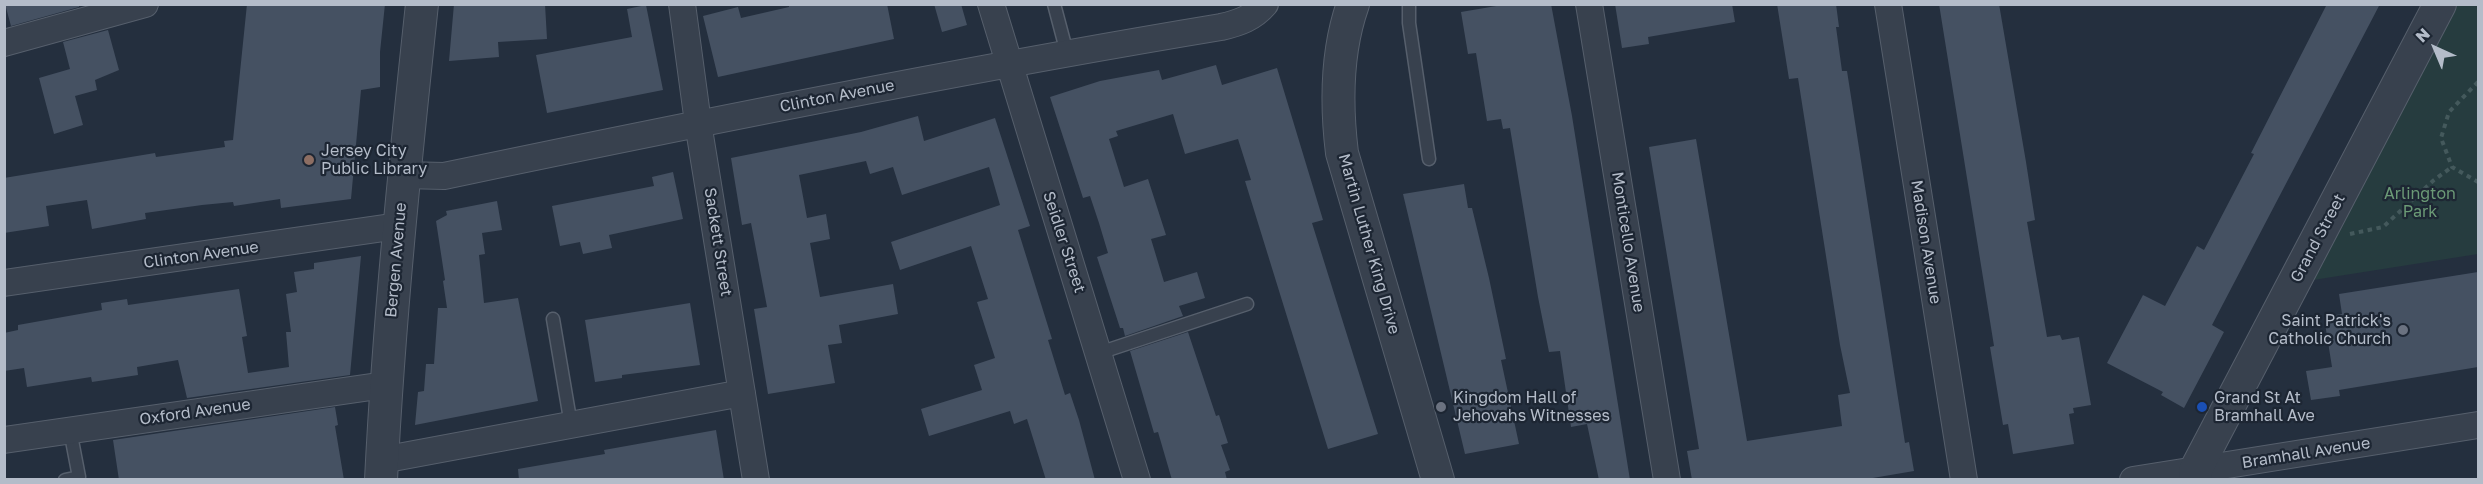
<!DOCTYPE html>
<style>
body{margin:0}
#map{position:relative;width:2483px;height:484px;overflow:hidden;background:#242f3e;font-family:"Golos Text",sans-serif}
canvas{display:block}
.frame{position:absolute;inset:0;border:6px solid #b4bcc9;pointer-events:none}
.north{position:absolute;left:2405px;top:18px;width:60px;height:60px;-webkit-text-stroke:4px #1d2633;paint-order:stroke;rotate:316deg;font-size:16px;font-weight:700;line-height:24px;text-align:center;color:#b4bcc9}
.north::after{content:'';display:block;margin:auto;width:21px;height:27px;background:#b4bcc9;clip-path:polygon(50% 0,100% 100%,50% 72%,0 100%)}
</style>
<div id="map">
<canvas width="2483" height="484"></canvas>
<div class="frame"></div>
<div class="north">N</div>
</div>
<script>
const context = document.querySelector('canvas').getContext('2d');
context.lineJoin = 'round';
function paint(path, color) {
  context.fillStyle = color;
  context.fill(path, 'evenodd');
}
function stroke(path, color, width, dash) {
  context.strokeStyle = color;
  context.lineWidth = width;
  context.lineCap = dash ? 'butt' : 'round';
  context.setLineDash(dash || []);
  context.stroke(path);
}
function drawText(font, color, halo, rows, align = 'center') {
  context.font = font + ' "Golos Text",sans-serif';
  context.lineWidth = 4.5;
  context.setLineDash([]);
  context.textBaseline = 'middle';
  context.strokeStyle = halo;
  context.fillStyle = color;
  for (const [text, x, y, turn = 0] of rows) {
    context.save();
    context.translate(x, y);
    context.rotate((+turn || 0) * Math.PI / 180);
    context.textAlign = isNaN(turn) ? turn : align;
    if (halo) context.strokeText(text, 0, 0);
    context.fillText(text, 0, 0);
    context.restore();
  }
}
const green = new Path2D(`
 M 2457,5 L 2478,5 L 2478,254 L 2313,280 Z`);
const building = new Path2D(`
 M 5,4 L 79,4 L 79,7 L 11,26 Z
 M 247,4 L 385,4 L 380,52 L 380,87 L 361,90 L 351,199 L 281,208 L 280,199 L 234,206 L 233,202 L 202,205 L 145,213 L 146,219 L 92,229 L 87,200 L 46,206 L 49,226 L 4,233 L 4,178 L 155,153 L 156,157 L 225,147 L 224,141 L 233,140 Z
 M 454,4 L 545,4 L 547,39 L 498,42 L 499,57 L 449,61 Z
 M 789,4 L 887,4 L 894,39 L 718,77 L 703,16 L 738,7 L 741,18 L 789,7 Z
 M 934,4 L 961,4 L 967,25 L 942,32 Z
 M 1508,4 L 1551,4 L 1572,116 L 1630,480 L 1599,480 L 1587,424 L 1571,427 L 1560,351 L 1549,352 L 1538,297 L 1510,128 L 1503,129 L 1501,119 L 1487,121 L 1476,53 L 1468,54 L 1461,12 Z
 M 1615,4 L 1732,4 L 1735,22 L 1648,37 L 1649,44 L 1622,48 Z
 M 1777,4 L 1836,4 L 1839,27 L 1836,27 L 1842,71 L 1847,71 L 1905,443 L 1909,442 L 1914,471 L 1861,480 L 1692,480 L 1687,451 L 1699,449 L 1649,147 L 1696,139 L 1747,441 L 1842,426 L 1838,395 L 1850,393 L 1840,345 L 1798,78 L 1789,79 Z
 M 1939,4 L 1999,4 L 2026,162 L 2035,220 L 2027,222 L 2047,337 L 2060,335 L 2062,340 L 2079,337 L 2091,405 L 2073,408 L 2074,413 L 2069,414 L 2074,444 L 2013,454 L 2008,424 L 2003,425 L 1990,347 L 1994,346 Z
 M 2327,4 L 2380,4 L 2212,325 L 2224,332 L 2184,408 L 2161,395 L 2163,392 L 2107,363 L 2143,295 L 2165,306 L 2197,246 L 2204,250 L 2254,154 L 2251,153 Z
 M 646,5 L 663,90 L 547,113 L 536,55 L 632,37 L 627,9 Z
 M 108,30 L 119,70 L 95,80 L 97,90 L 75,96 L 83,125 L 54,134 L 39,78 L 70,69 L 63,42 Z
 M 1216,65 L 1222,85 L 1277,68 L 1323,220 L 1312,223 L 1378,434 L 1328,449 L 1245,181 L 1251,180 L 1238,139 L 1185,154 L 1173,114 L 1116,131 L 1118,136 L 1109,139 L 1124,187 L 1148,179 L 1166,235 L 1151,239 L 1164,282 L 1197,272 L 1205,298 L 1179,306 L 1183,316 L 1125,336 L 1123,328 L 1120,328 L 1097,257 L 1108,253 L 1099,223 L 1090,196 L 1083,198 L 1050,97 L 1100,81 L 1159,70 L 1162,80 Z
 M 918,116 L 924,141 L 995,118 L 1030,226 L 1018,230 L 1052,339 L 1048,340 L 1065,395 L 1070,393 L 1079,420 L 1095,480 L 1046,480 L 1027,419 L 1014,424 L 1010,411 L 929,436 L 921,409 L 982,390 L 974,365 L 995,358 L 977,302 L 988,299 L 971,246 L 900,270 L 891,242 L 1000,205 L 989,167 L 902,195 L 893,167 L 870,174 L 866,161 L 799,175 L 807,218 L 826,214 L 830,239 L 810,243 L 820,297 L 893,284 L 898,314 L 839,325 L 842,343 L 828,345 L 835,383 L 768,394 L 754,309 L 767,307 L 751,223 L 742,225 L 731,158 L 861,132 Z
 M 673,172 L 683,219 L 609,235 L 612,248 L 583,254 L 580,242 L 560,246 L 552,206 L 654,186 L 652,177 Z
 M 1464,184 L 1468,208 L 1472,208 L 1489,278 L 1506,359 L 1501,360 L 1519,444 L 1465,454 L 1403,194 Z
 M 497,201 L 502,230 L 482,233 L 485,254 L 479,255 L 484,303 L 518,298 L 538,401 L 415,425 L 418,392 L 424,391 L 426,364 L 434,364 L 438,308 L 447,308 L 443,281 L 445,280 L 436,221 L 447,215 L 446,211 Z
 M 361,256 L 350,375 L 187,398 L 178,360 L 137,367 L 138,375 L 92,382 L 91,377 L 27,387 L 24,368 L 4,371 L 4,333 L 18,330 L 18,325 L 102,310 L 101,303 L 127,299 L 128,305 L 239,289 L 247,336 L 242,337 L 248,373 L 289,367 L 286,332 L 291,332 L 286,294 L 297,292 L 294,272 L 314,269 L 314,263 Z
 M 2478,272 L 2478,367 L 2339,390 L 2340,396 L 2311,400 L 2306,371 L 2332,367 L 2324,317 L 2342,314 L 2339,294 Z
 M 690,303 L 700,365 L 622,375 L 622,378 L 595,382 L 585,320 Z
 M 1188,332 L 1216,416 L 1219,415 L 1228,443 L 1221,445 L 1230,470 L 1225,472 L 1227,480 L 1172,480 L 1158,432 L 1154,433 L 1130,351 Z
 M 335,407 L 338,425 L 335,426 L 344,480 L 119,480 L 113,440 Z
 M 716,430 L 724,480 L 519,480 L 518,469 L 605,454 L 604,450 Z`);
const path = new Path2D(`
 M 2478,82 L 2449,112 L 2441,138 L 2452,167 L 2478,182
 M 2350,234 L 2383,227 L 2434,180 L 2452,167`);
const service = new Path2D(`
 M 1054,4 L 1067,53
 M 1409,4 L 1409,23 L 1429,159
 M 553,319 L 571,425
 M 1099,353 L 1247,304
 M 65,480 L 79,477 L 70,430`);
const minor = new Path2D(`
 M 682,4 L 698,123 L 756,480
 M 991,4 L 1137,480
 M 1589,4 L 1667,480
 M 1888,4 L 1964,480
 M 4,43 L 145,4
 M 404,175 L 444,176 C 702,122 961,70 1221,27 C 1239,23 1253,18 1265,4
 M 4,283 L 398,226
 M 4,440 L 385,385
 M 382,460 L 742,393
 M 2133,480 L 2478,425`);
const tertiary = new Path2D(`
 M 1353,4 C 1336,52 1336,104 1342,153 L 1438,480
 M 381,480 C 389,320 405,163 422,4
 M 2196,480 L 2195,471 L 2440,4`);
const markers = [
 [309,160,6,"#8d6e63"],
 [2403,330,6,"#6b7280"],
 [1441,407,6,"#6b7280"],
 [2202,407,6,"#1a4fb4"]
];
const streetNames = [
 ["Clinton Avenue",837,96,-11],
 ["Grand Street",2318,238,-62],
 ["Sackett Street",718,242,81],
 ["Seidler Street",1064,242,72],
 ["Monticello Avenue",1628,242,81],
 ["Madison Avenue",1926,242,81],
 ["Martin Luther King Drive",1369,244,74],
 ["Clinton Avenue",201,255,-8],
 ["Bergen Avenue",396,260,-85],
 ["Oxford Avenue",195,412,-8],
 ["Bramhall Avenue",2306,453,-9]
];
const poiNames = [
 ["Jersey City",321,151],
 ["Public Library",321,169],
 ["Saint Patrick's",2391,321,"right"],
 ["Catholic Church",2391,339,"right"],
 ["Kingdom Hall of",1453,398],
 ["Jehovahs Witnesses",1453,416],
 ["Grand St At",2214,398],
 ["Bramhall Ave",2214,416]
];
const parkNames = [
 ["Arlington",2420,194],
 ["Park",2420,212]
];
paint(green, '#263c3f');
paint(building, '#455162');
stroke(service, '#565f6c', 15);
stroke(minor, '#565f6c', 28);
stroke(tertiary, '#565f6c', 34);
stroke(path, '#44595c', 4, [4.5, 4.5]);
stroke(service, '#38414e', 12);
stroke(minor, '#38414e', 26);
stroke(tertiary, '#38414e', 32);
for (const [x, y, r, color] of markers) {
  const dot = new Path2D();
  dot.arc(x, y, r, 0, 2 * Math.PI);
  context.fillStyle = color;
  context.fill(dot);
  stroke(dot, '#1d2633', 2);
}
drawText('16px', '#b4bcc9', '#1d2633', streetNames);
drawText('16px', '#b4bcc9', '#1d2633', poiNames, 'left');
drawText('16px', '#6b9a76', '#1d2633', parkNames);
</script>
